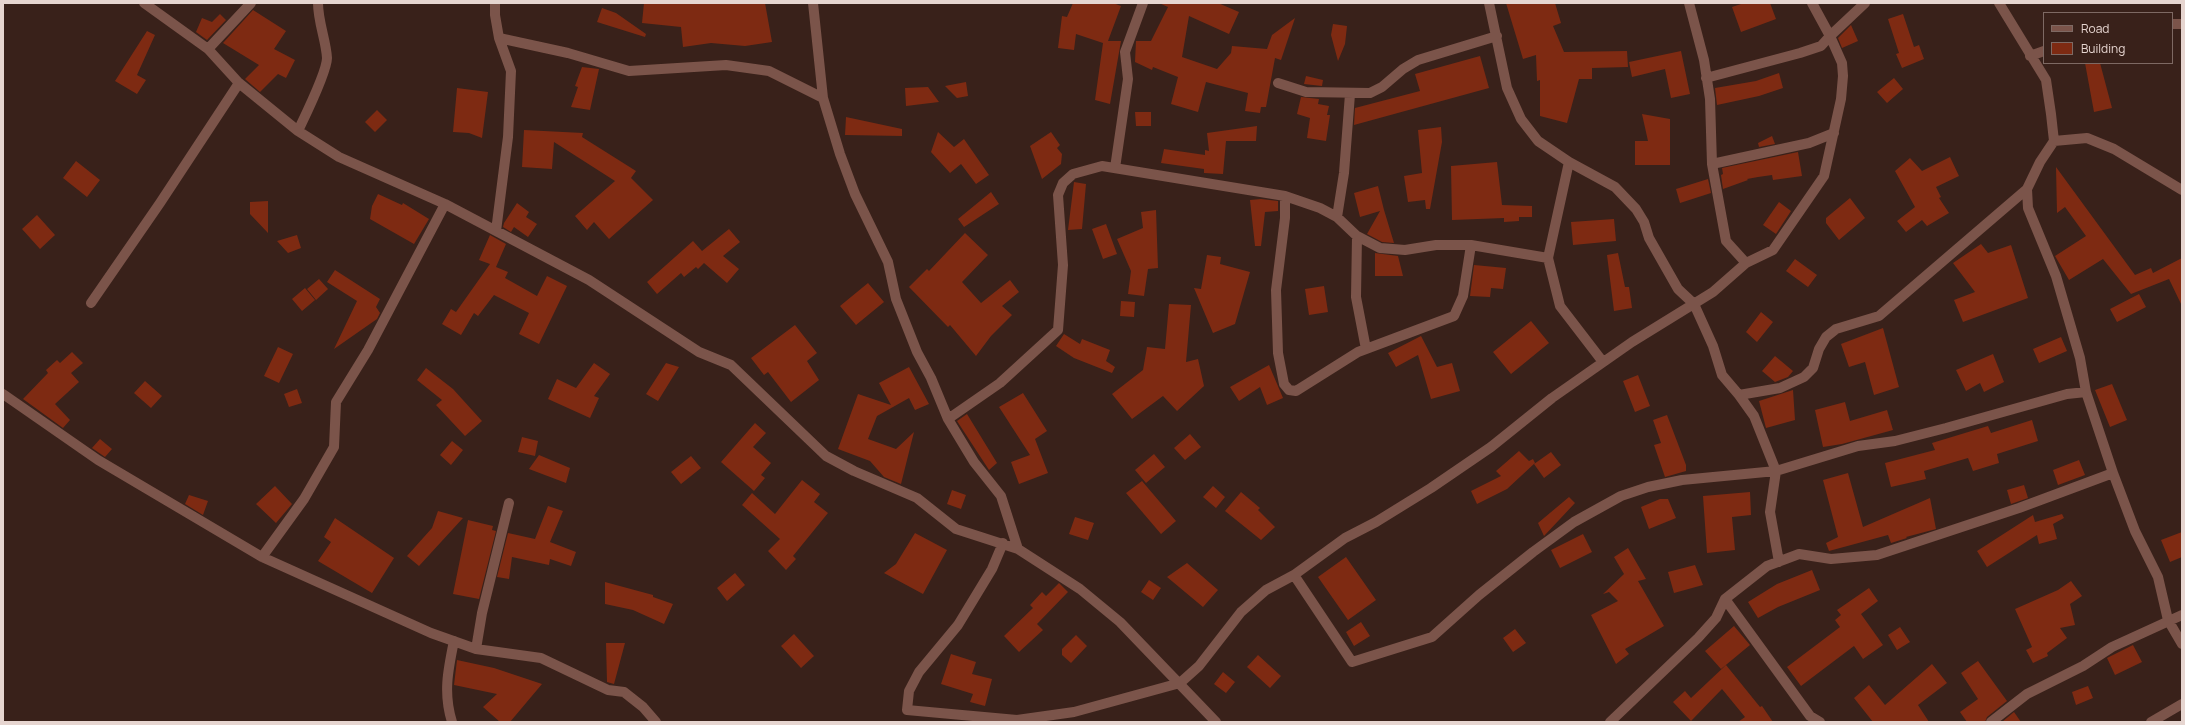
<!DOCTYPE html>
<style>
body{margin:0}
#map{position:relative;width:2185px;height:725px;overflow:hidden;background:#39211a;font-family:Manrope,sans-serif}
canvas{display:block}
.frame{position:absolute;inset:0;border:4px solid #e6d5d0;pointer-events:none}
.legend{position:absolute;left:2043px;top:12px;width:130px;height:52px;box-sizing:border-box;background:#39211a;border:1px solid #7e6963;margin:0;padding:5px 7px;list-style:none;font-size:12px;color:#e6d5d0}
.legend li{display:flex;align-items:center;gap:8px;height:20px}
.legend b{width:20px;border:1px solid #7e6963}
</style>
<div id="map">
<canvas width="2185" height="725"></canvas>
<div class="frame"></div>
<ul class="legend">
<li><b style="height:5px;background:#7b544a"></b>Road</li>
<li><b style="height:11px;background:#7e2a12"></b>Building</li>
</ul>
</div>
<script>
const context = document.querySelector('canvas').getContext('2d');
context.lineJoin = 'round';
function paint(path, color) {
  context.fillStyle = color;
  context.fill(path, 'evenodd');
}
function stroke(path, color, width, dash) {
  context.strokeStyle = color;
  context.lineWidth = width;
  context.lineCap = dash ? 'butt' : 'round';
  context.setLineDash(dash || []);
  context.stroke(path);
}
const building = new Path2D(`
 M 644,3 L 765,3 L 772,42 L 745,46 L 711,43 L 683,47 L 681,27 L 642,23 Z
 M 1073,3 L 1113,3 L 1121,6 L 1108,41 L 1121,41 L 1110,104 L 1095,100 L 1103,43 L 1076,34 L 1074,50 L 1058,48 L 1062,16 L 1067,17 Z
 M 1159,3 L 1218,3 L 1239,12 L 1229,34 L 1189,16 L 1182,57 L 1217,69 L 1231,53 L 1232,46 L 1267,49 L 1272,35 L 1295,18 L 1281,60 L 1275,58 L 1266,107 L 1261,107 L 1260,113 L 1245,111 L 1248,93 L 1206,82 L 1198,112 L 1171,104 L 1178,77 L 1153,67 L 1152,70 L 1135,62 L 1136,41 L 1151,41 L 1168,7 Z
 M 1506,3 L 1555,3 L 1561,23 L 1553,26 L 1564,52 L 1627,51 L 1628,67 L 1592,68 L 1592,79 L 1579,79 L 1567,123 L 1540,116 L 1540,80 L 1537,81 L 1536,55 L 1523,59 Z
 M 1744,3 L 1770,3 L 1776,19 L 1741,32 L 1732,7 Z
 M 602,8 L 616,13 L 646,34 L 645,37 L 597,22 Z
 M 253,10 L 286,31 L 274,49 L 295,60 L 286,78 L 278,74 L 260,92 L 245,79 L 259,65 L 223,43 Z
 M 220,14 L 226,20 L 207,40 L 196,32 L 202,18 L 212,22 Z
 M 1903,14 L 1914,47 L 1919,45 L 1924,59 L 1902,68 L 1896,54 L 1899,53 L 1888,19 Z
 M 1333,24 L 1347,26 L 1345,44 L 1338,61 L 1331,35 Z
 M 1851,25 L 1858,41 L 1842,48 L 1838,38 Z
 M 147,31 L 155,35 L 137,75 L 146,80 L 137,94 L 115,81 Z
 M 1681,51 L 1690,94 L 1671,98 L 1665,69 L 1632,77 L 1629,62 Z
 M 1480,56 L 1489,88 L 1354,125 L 1355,108 L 1420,91 L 1415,74 Z
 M 2085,63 L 2100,63 L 2112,108 L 2094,112 Z
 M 582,67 L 599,69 L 590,110 L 571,107 L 578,87 L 575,86 Z
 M 1779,73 L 1783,88 L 1759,96 L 1717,105 L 1715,88 L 1756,81 Z
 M 1306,76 L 1323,80 L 1322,86 L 1304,84 Z
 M 1894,78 L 1903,89 L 1887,103 L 1877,92 Z
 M 966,82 L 968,96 L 957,98 L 945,86 Z
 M 928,87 L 939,102 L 906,106 L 905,88 Z
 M 457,88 L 488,92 L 482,138 L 469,133 L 453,132 Z
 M 1301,97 L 1319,99 L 1318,104 L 1329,106 L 1327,115 L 1330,115 L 1326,141 L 1307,138 L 1310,118 L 1297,114 Z
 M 377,110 L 387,120 L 375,132 L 365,122 Z
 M 1135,112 L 1151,112 L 1151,126 L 1136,126 Z
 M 1642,114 L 1670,119 L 1670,165 L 1635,165 L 1635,141 L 1648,141 Z
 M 846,117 L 902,129 L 902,136 L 845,135 Z
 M 1257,126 L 1256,141 L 1226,141 L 1223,174 L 1204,173 L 1204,169 L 1161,163 L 1164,149 L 1205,155 L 1205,150 L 1209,151 L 1207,133 Z
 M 1441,127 L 1442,142 L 1430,209 L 1426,209 L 1425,200 L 1408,202 L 1404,176 L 1422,173 L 1418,130 Z
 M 524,130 L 583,133 L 582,137 L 636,171 L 631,178 L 653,200 L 609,239 L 594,222 L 587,230 L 575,216 L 615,181 L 554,142 L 552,169 L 522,167 Z
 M 938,132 L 954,147 L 964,139 L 989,175 L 976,184 L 961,164 L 950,173 L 931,152 Z
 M 1051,132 L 1060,145 L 1057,148 L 1062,154 L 1061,164 L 1042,179 L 1030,146 Z
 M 1772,136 L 1775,144 L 1759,147 L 1758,143 Z
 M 1798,152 L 1802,176 L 1773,180 L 1772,175 L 1758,177 L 1747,179 L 1748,180 L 1723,189 L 1721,175 L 1723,174 L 1722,168 Z
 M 1950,157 L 1959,176 L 1936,187 L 1941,197 L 1939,198 L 1949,213 L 1927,226 L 1922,220 L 1906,232 L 1897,221 L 1915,207 L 1895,171 L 1910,158 L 1922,171 Z
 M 76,161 L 100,180 L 87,197 L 63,178 Z
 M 1497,162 L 1502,205 L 1532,206 L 1532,217 L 1519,217 L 1519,221 L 1504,222 L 1504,218 L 1452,220 L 1451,166 Z
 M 2056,167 L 2135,275 L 2151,268 L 2153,273 L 2182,258 L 2182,306 L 2169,279 L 2131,294 L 2103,259 L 2069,280 L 2055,256 L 2086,236 L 2065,207 L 2057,213 Z
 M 1708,179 L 1711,193 L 1680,203 L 1676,189 Z
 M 1074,182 L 1086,184 L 1082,229 L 1068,230 Z
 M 1378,186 L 1384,210 L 1394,243 L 1382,242 L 1367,234 L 1380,211 L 1360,217 L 1354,193 Z
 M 991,192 L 999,204 L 964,227 L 958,219 Z
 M 378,194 L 402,205 L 403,203 L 429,219 L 414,244 L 370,219 L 372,206 Z
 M 1850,198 L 1865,218 L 1839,240 L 1826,223 L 1826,218 Z
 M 1261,199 L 1278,201 L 1278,211 L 1265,212 L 1261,246 L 1255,246 L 1250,200 Z
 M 268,201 L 268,233 L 250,214 L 250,202 Z
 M 1779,202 L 1791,211 L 1776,234 L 1763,225 Z
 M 517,203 L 529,212 L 526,217 L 537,224 L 528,237 L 514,227 L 511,232 L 503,227 L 504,223 Z
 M 1156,210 L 1158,268 L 1148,269 L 1144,296 L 1128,294 L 1131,271 L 1117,239 L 1143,228 L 1141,212 Z
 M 37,215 L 55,235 L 40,249 L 22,229 Z
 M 1614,219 L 1616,241 L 1573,245 L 1571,222 Z
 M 1106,224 L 1117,254 L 1103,259 L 1092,229 Z
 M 729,229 L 740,242 L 723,256 L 739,269 L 727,283 L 704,263 L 698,269 L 696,267 L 684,277 L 681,273 L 657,294 L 647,282 L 693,241 L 702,251 Z
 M 965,233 L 988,255 L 962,282 L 981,303 L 1010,280 L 1019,292 L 1002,306 L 1012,315 L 991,336 L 976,356 L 950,325 L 948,327 L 909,287 L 927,269 L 929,271 Z
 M 297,235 L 301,248 L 288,253 L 277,241 Z
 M 490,235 L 506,244 L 496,267 L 508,272 L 505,278 L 537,296 L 547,276 L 567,286 L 539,344 L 519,334 L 529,313 L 494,295 L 478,316 L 474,313 L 461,335 L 442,324 L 451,309 L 456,312 L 490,264 L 479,260 Z
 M 1981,244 L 1988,253 L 2011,245 L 2028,298 L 1963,322 L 1954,300 L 1975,292 L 1953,263 Z
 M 1375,253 L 1398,256 L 1403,276 L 1375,276 Z
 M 1618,253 L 1625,287 L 1629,287 L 1632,308 L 1614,311 L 1607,255 Z
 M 1207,255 L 1221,257 L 1220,264 L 1250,272 L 1235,324 L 1213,333 L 1194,288 L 1201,289 Z
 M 1795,259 L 1817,275 L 1808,287 L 1786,271 Z
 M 1474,265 L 1506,268 L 1503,289 L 1491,288 L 1490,297 L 1470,296 Z
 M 335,270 L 380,299 L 376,307 L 380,313 L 377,319 L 334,349 L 357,301 L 327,282 Z
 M 319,279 L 328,289 L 316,300 L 307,289 Z
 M 868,283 L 884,302 L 856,325 L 840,306 Z
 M 1324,286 L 1328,312 L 1309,315 L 1305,289 Z
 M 305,288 L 315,300 L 302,311 L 292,299 Z
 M 2139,294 L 2146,307 L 2117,322 L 2110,309 Z
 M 1121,301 L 1135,302 L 1134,317 L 1120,316 Z
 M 1169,304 L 1191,305 L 1186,362 L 1198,359 L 1204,386 L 1177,411 L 1163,396 L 1132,419 L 1112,394 L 1143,370 L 1147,347 L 1165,349 Z
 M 1761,312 L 1773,322 L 1757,342 L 1746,332 Z
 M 1531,321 L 1549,343 L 1511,374 L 1493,352 Z
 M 795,325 L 817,353 L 807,361 L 819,380 L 791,402 L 768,372 L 764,375 L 751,358 Z
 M 1883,328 L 1899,387 L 1874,395 L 1865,362 L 1849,367 L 1841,344 Z
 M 1064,334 L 1080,344 L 1082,339 L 1110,350 L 1106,361 L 1115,367 L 1112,373 L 1074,358 L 1056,346 Z
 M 1421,336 L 1437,367 L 1452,363 L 1460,391 L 1431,399 L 1418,355 L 1396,367 L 1388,353 Z
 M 2061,337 L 2067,351 L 2039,363 L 2033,349 Z
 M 278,347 L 293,354 L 279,383 L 264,376 Z
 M 72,352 L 83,363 L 71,373 L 79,382 L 55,404 L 70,420 L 63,428 L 23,399 L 48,373 L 46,370 L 57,360 L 60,363 Z
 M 1993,354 L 2004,382 L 1984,392 L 1980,383 L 1966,391 L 1956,370 Z
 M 1775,356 L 1793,371 L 1788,377 L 1775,382 L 1762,371 Z
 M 594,363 L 610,374 L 594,396 L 599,398 L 590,418 L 548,399 L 557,379 L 576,388 Z
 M 666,363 L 679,367 L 658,401 L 646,394 Z
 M 1269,365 L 1283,398 L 1267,405 L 1260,387 L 1239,401 L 1230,387 Z
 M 909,367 L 929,404 L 915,410 L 909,398 L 877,416 L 868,439 L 896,449 L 914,432 L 901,484 L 884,477 L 870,461 L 838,449 L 858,394 L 891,405 L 879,383 Z
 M 426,368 L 453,389 L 482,421 L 465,436 L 436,405 L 442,400 L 417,380 Z
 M 1638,375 L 1650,406 L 1635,412 L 1623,381 Z
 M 145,381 L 162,396 L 151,408 L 134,393 Z
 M 2112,384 L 2127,420 L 2110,427 L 2095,390 Z
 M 297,389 L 302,403 L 289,407 L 284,394 Z
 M 1793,390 L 1795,420 L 1766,428 L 1759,401 Z
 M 1023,393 L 1047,431 L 1035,439 L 1048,473 L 1019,484 L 1011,462 L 1030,455 L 999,407 Z
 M 1845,402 L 1850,421 L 1887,410 L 1893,430 L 1842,444 L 1823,447 L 1815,410 Z
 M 967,414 L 997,463 L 989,470 L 957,421 Z
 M 1667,415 L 1686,465 L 1686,471 L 1665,477 L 1654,445 L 1661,443 L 1653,420 Z
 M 2032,420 L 2038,441 L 1997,454 L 1999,463 L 1973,471 L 1968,458 L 1924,471 L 1926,479 L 1891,487 L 1885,463 L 1935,450 L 1932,443 L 1988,426 L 1991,433 Z
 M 755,423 L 766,433 L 753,447 L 771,463 L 761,475 L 765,478 L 754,491 L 721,462 Z
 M 1190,434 L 1201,447 L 1185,460 L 1174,448 Z
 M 522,437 L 538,441 L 535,456 L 518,452 Z
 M 100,439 L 112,449 L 105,457 L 92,448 Z
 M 452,441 L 463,450 L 451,465 L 440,455 Z
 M 1519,451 L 1529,461 L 1533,459 L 1535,463 L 1507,489 L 1477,504 L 1471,491 L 1501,476 L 1496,471 Z
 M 1551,452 L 1561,465 L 1544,478 L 1534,464 Z
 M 1154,454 L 1165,467 L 1146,483 L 1135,470 Z
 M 539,455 L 570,468 L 566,483 L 529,469 Z
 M 691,456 L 701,468 L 681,484 L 671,472 Z
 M 2079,460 L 2085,475 L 2058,485 L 2053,470 Z
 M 1848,473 L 1863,527 L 1930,498 L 1936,529 L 1906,537 L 1907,538 L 1891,543 L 1888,535 L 1829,551 L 1826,543 L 1838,537 L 1823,480 Z
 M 802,480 L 820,494 L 814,502 L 828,513 L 793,556 L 796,559 L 786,570 L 768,551 L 780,539 L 742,505 L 752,493 L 775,514 Z
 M 1142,481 L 1176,521 L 1161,534 L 1126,493 Z
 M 2024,485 L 2028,498 L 2011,504 L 2007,490 Z
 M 275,486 L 292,504 L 276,523 L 256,504 Z
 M 1213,486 L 1225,497 L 1216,508 L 1203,497 Z
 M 952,490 L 966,495 L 961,509 L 947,504 Z
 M 1241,492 L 1260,508 L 1258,510 L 1275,527 L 1261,540 L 1225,511 Z
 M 1750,492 L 1751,515 L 1732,517 L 1735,550 L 1707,553 L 1703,496 Z
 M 189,495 L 208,501 L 203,515 L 185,504 Z
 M 1569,497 L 1575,503 L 1544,536 L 1538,523 Z
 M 1660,499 L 1668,499 L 1676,518 L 1649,529 L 1641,507 Z
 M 548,506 L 563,511 L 550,542 L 576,552 L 571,566 L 550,559 L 549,565 L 512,557 L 509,579 L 497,577 L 508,533 L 535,539 Z
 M 438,511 L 463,518 L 419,566 L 407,556 L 432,528 Z
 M 2062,514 L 2064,518 L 2053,524 L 2057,539 L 2039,544 L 2037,535 L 1987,567 L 1977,551 L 2033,515 L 2035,522 Z
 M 1075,517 L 1094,523 L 1088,540 L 1069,534 Z
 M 335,518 L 394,558 L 372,593 L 318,561 L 331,542 L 324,537 Z
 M 468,520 L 493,526 L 492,530 L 496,531 L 479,599 L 453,594 Z
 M 2182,532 L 2182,557 L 2170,562 L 2161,540 Z
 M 915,533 L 947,550 L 923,594 L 884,573 L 896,564 Z
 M 1583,534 L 1592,552 L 1560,568 L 1551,550 Z
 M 1628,548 L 1646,579 L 1638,581 L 1664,626 L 1625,649 L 1629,654 L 1616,664 L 1591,615 L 1618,601 L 1609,592 L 1603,594 L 1624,574 L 1614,557 Z
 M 1346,557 L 1376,600 L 1348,620 L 1318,577 Z
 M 1187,563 L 1218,590 L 1203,607 L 1167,577 Z
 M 1695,565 L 1703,585 L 1674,593 L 1668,572 Z
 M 1812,570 L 1820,590 L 1778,607 L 1758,618 L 1748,602 L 1777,584 Z
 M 735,573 L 745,585 L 727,601 L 717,588 Z
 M 1149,580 L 1161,588 L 1153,600 L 1141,592 Z
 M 2071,581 L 2082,596 L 2070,604 L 2075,625 L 2060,628 L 2067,638 L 2047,653 L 2048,656 L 2033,663 L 2026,650 L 2032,647 L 2015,609 L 2058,590 Z
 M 605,582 L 653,595 L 653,597 L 673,604 L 664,624 L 633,610 L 605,604 Z
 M 1059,583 L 1068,592 L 1037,624 L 1043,630 L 1019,652 L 1004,636 L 1033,608 L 1030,605 L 1042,592 L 1046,596 Z
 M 1869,588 L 1878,601 L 1861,614 L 1883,645 L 1863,659 L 1854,646 L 1801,686 L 1787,667 L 1840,627 L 1835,620 L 1841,615 L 1837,610 Z
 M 1361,622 L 1370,636 L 1354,646 L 1346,632 Z
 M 1734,626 L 1750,645 L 1721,669 L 1705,651 Z
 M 1900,627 L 1910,642 L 1897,650 L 1888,635 Z
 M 1515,629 L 1526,643 L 1513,652 L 1503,638 Z
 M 794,634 L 814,656 L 801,668 L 781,646 Z
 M 1076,635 L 1087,646 L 1071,663 L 1062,655 L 1062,649 Z
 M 606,643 L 625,643 L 614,684 L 607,682 Z
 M 2133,645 L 2142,662 L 2115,675 L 2107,658 Z
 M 951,654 L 976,662 L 972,674 L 992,679 L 985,706 L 970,702 L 973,694 L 941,684 Z
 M 1258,655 L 1281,676 L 1270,688 L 1247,667 Z
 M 457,660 L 494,668 L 542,684 L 510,722 L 500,722 L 483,707 L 497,694 L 454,685 Z
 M 1978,661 L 2007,701 L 1987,717 L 1985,722 L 1967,722 L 1960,712 L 1978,699 L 1961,673 Z
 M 1932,664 L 1947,683 L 1918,705 L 1929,722 L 1873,722 L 1854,698 L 1869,685 L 1885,705 Z
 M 1726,665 L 1760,707 L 1762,706 L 1773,722 L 1738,722 L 1745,717 L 1722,689 L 1691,721 L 1673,702 L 1685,691 L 1691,698 Z
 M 1223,672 L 1235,682 L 1226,693 L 1214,684 Z
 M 2088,686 L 2093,698 L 2076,705 L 2072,692 Z
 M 2014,712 L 2021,722 L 2002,722 Z`);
const minor = new Path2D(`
 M 144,3 L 208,49 L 239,83 L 298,131 L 339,157 L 445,204 L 589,280 L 699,352 L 731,365 L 826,456 L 854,471 L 917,498 L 956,529 L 1018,549 L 1080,589 L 1120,622 L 1216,722
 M 495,3 L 495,15 L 499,38 L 511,71 L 508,137 L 496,231
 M 813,3 L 823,98 L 840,154 L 855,194 L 888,262 L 896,299 L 917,352 L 931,378 L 948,419 L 974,462 L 1001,496 L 1018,549
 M 1489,3 L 1507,88 L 1521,119 L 1538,141 L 1569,162 L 1615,187 L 1636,209 L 1644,222 L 1649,238 L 1678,289 L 1694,304 L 1713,346 L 1722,375 L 1739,395 L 1754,416 L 1776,471 L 1770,512 L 1779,562
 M 1689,3 L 1704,60 L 1710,99 L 1712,164 L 1726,241 L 1746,263
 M 1999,3 L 2046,80 L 2051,114 L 2054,141 L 2040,162 L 2027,189 L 2028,208 L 2056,276 L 2080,358 L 2086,392 L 2113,473 L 2135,531 L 2158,577 L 2168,620 L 2182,644
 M 2172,24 L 2182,24
 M 499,38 L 568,53 L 629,71 L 726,65 L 769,71 L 823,98
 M 208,49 L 251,3
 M 2030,56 L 2044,51
 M 1706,78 L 1800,53 L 1821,46 L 1830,36 L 1812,3
 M 1278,83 L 1306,92 L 1370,93 L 1382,87 L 1403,69 L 1418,60 L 1497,36
 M 298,131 C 305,116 327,72 327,58 C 326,40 318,22 318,3
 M 2054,141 L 2087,138 L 2114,149 L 2182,190
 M 1569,162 L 1548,258 L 1560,306 L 1603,362
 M 1712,164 L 1809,143 L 1834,133
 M 1115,168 L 1128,79 L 1125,52 L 1143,3
 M 1285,196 L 1285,218 L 1276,290 L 1278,353 L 1284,384 L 1289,390 L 1296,391 L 1358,352 L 1454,316 L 1463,296 L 1471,245
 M 1337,217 L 1344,173 L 1350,94
 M 1357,236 L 1356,297 L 1366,349
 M 91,303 L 160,203 L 239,83
 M 3,394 L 98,460 L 262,557 L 431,633 L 476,649 L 541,658 L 608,690 L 624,692 L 643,707 L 656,722
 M 1739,395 L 1780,388 L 1804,377 L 1813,368 L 1819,349 L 1826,337 L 1836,329 L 1879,316 L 2027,189
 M 948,419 L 1000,383 L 1058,330 L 1063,265 L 1058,195 L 1063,183 L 1073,174 L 1102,166 L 1285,196 L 1320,208 L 1337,217 L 1357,236 L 1380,248 L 1405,250 L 1436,245 L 1471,245 L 1548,258
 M 1003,543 L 992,569 L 958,625 L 919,672 L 909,691 L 907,710 L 1017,720 L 1074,712 L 1180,683 L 1199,666 L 1241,612 L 1266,590 L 1294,575 L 1345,538 L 1376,522 L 1431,488 L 1491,447 L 1552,398 L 1632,342 L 1713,292 L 1746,263 L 1773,250 L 1824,176 L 1841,99 L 1843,76 L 1842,63 L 1830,36 L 1865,3
 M 262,557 L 304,499 L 334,447 L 336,402 L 368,350 L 445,204
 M 1294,575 L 1352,662 L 1432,637 L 1479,595 L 1533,552 L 1574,522 L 1621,496 L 1648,487 L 1682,480 L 1776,471 L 1858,446 L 1895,441 L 1946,428 L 2067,394 L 2086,392
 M 1725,599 L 1810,716 L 1820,722
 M 476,649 L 482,613 L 509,503
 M 452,722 C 443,693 448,670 454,641
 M 1610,722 L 1698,638 L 1716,618 L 1725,599 L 1767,566 L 1799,554 L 1831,559 L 1877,555 L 2019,508 L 2113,473
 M 1991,722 L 2027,694 L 2083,666 L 2112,647 L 2182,615
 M 2151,722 L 2182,704`);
paint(building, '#7e2a12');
stroke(minor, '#7b544a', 10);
</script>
